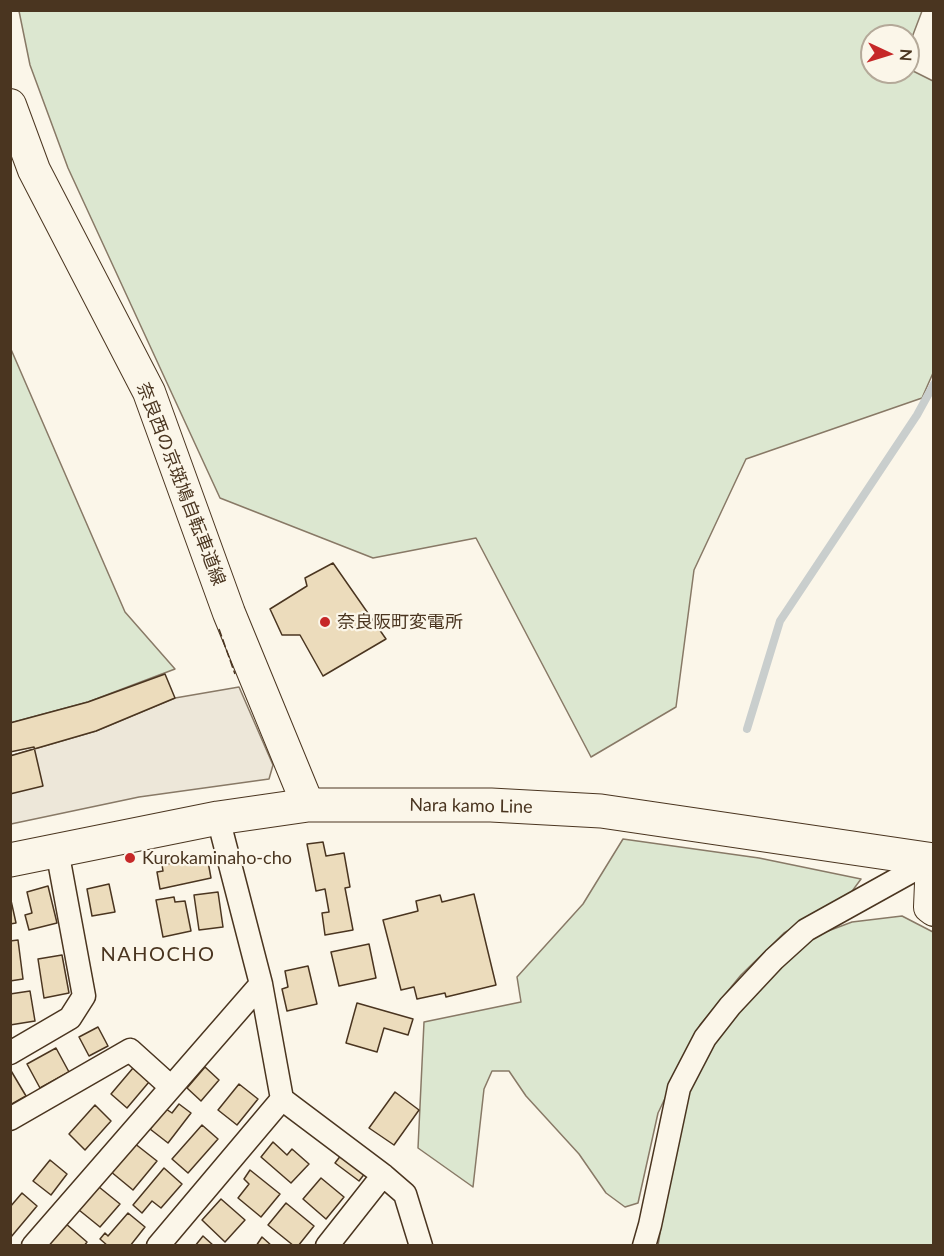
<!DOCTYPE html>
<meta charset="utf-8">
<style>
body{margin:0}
#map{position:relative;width:944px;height:1256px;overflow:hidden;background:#fbf6e9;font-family:Lato,sans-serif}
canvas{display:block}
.frame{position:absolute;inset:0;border:12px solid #4a3520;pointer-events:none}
.north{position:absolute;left:860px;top:24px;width:60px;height:60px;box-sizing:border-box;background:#fbf6e9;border:2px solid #b4a999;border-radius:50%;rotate:94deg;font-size:16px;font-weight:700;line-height:24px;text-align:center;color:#4a3520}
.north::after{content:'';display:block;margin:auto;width:21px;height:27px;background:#c62828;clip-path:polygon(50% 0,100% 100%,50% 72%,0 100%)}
</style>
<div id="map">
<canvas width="944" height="1256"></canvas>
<div class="frame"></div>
<div class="north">N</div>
</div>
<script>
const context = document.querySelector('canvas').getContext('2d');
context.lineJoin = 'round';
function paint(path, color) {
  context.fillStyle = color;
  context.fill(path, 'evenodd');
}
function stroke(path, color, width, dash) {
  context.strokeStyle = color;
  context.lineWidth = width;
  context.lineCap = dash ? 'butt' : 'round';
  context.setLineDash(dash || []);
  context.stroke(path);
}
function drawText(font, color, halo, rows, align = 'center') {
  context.font = font + ' Lato,"Noto Sans JP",sans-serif';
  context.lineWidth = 4.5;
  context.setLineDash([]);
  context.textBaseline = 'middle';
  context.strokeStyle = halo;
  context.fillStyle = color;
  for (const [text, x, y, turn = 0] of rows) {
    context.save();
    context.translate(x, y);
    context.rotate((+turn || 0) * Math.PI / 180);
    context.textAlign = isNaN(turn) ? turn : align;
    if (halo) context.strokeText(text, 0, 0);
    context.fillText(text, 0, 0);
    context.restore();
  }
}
const green = new Path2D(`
 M 19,11 L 922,11 L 911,40 L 913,71 L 933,81 L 933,373 L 922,398 L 746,459 L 694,570 L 676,707 L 591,757 L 476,538 L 373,558 L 220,498 L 68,168 L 30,65 ZM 872,36 L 908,36 L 908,72 L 872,72 Z
 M 10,347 L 125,612 L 175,669 L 88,702 L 10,723 Z
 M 623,839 L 759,858 L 861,879 L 850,894 L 784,933 L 741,975 L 700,1025 L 658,1113 L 638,1203 L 625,1207 L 606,1193 L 579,1154 L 526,1096 L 509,1071 L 492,1071 L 484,1089 L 473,1187 L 418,1148 L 424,1022 L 521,1002 L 517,977 L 583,904 Z
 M 902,916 L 933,932 L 933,1245 L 658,1246 L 677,1121 L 701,1058 L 743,1006 L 812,937 L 852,922 Z`);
const parking = new Path2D(`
 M 239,687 L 273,765 L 269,779 L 139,797 L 11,824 L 10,756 L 96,731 L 175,698 Z`);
const stream = new Path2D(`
 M 747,729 L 780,621 L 917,415 L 934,384`);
const building = new Path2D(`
 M 333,563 L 386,639 L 323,676 L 300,635 L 282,635 L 270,609 L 307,586 L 305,578 Z
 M 165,674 L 175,698 L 96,731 L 10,756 L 10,723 L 88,702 Z
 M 34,747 L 43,786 L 10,794 L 10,752 Z
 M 323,842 L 326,856 L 344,853 L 350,887 L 345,888 L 353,930 L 325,935 L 322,913 L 329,912 L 325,889 L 316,891 L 307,844 Z
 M 207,856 L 211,878 L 160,889 L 157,872 L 163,871 L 162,865 Z
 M 109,884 L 115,912 L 92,916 L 87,889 Z
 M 48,886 L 57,923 L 29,930 L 25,915 L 32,913 L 27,892 Z
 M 218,892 L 223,927 L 199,930 L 194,895 Z
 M 474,894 L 496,985 L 446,997 L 445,993 L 417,999 L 414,987 L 401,990 L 383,920 L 418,911 L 416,901 L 440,895 L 442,902 Z
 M 10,896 L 16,923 L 10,924 Z
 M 174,897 L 175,902 L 185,901 L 191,931 L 163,937 L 156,900 Z
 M 18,940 L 23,979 L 10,981 L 10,941 Z
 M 369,944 L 376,978 L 339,986 L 331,952 Z
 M 62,955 L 69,993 L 44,998 L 38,959 Z
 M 308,966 L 317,1004 L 287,1011 L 282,989 L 288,987 L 285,971 Z
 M 30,991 L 35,1021 L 10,1025 L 10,994 Z
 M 357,1003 L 413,1019 L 408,1035 L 384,1028 L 377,1052 L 346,1043 Z
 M 98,1027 L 108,1046 L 89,1056 L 79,1037 Z
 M 56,1048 L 69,1072 L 40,1088 L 27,1064 Z
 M 205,1067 L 219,1080 L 201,1101 L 187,1088 Z
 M 133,1068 L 149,1082 L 127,1108 L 111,1094 Z
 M 10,1069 L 26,1096 L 10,1105 Z
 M 239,1084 L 258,1099 L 237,1125 L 218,1110 Z
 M 395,1092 L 419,1110 L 394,1145 L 369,1128 Z
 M 179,1104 L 191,1113 L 168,1143 L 150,1129 L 166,1109 L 172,1113 Z
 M 95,1105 L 111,1121 L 85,1150 L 69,1134 Z
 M 202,1125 L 218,1139 L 188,1173 L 172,1159 Z
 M 273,1142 L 287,1155 L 292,1149 L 309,1164 L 291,1183 L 261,1157 Z
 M 134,1143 L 157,1161 L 133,1190 L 110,1171 Z
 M 345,1150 L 369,1168 L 359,1181 L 335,1163 Z
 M 50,1160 L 67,1174 L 51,1195 L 33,1181 Z
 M 164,1168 L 182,1184 L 161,1208 L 152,1201 L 142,1213 L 133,1205 Z
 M 250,1170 L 280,1194 L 261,1217 L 238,1198 L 249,1184 L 244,1179 Z
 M 321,1178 L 344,1197 L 326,1219 L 303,1199 Z
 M 99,1187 L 120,1204 L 100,1227 L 79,1210 Z
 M 22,1193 L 37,1206 L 11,1237 L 10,1207 Z
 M 221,1199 L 245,1220 L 225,1242 L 202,1220 Z
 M 286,1203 L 314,1226 L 298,1246 L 294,1246 L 268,1225 Z
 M 128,1213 L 145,1227 L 130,1246 L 108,1246 L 100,1239 L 105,1233 L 108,1236 Z
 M 65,1223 L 87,1242 L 84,1246 L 46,1246 Z
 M 203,1236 L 214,1246 L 195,1246 Z
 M 262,1237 L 272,1246 L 256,1246 Z`);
const street = new Path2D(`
 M 10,1053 L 70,1018 L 84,996 L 57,850
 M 282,1099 L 383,1175 L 405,1194 L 421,1246
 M 10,1119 L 130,1050 L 171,1087
 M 33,1246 L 261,984
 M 158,1246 L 282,1099 L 261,984 L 218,818
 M 327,1246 L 383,1175
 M 644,1246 L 650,1225 L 679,1088 L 705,1038 L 730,1006 L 774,959 L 806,930 L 932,860`);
const secondary = new Path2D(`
 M 10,105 L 34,170 L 149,392 L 229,613 L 308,805
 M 932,860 L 930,907 L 934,910`);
const primary = new Path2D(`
 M 10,860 L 218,818 L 308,805 L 491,805 L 601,811 L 934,860`);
const fence = new Path2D(`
 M 219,629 L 235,674`);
const markers = [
 [325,622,6,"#c62828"],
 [130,858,6,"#c62828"]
];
const streetNames = [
 ["奈良西の京斑鳩自転車道線",181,484,69],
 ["Nara kamo Line",471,806,1]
];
const poiNames = [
 ["奈良阪町変電所",337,622],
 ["Kurokaminaho-cho",142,858]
];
const neighbourhoodNames = [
 ["NAHOCHO",158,955]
];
paint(green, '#dce7d0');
stroke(green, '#887966', 1.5);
paint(parking, '#ede7d9');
stroke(parking, '#887966', 1.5);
stroke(stream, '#c9cecd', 8);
paint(building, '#ecdcbc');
stroke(building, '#4a3520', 1.5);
stroke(street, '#4a3520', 25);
stroke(secondary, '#4a3520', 34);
stroke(primary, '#4a3520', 35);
stroke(street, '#fbf6e9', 22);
stroke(secondary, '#fbf6e9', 32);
stroke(primary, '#fbf6e9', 33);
stroke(fence, '#4a3520', 1.5, [8, 3]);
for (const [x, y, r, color] of markers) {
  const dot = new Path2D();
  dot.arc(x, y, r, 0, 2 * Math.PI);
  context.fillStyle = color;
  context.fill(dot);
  stroke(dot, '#fbf6e9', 2);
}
drawText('18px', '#4a3520', '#fbf6e9', streetNames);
drawText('18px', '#4a3520', '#fbf6e9', poiNames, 'left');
context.letterSpacing = '1.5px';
drawText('20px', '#4a3520', '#fbf6e9', neighbourhoodNames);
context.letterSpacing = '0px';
</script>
